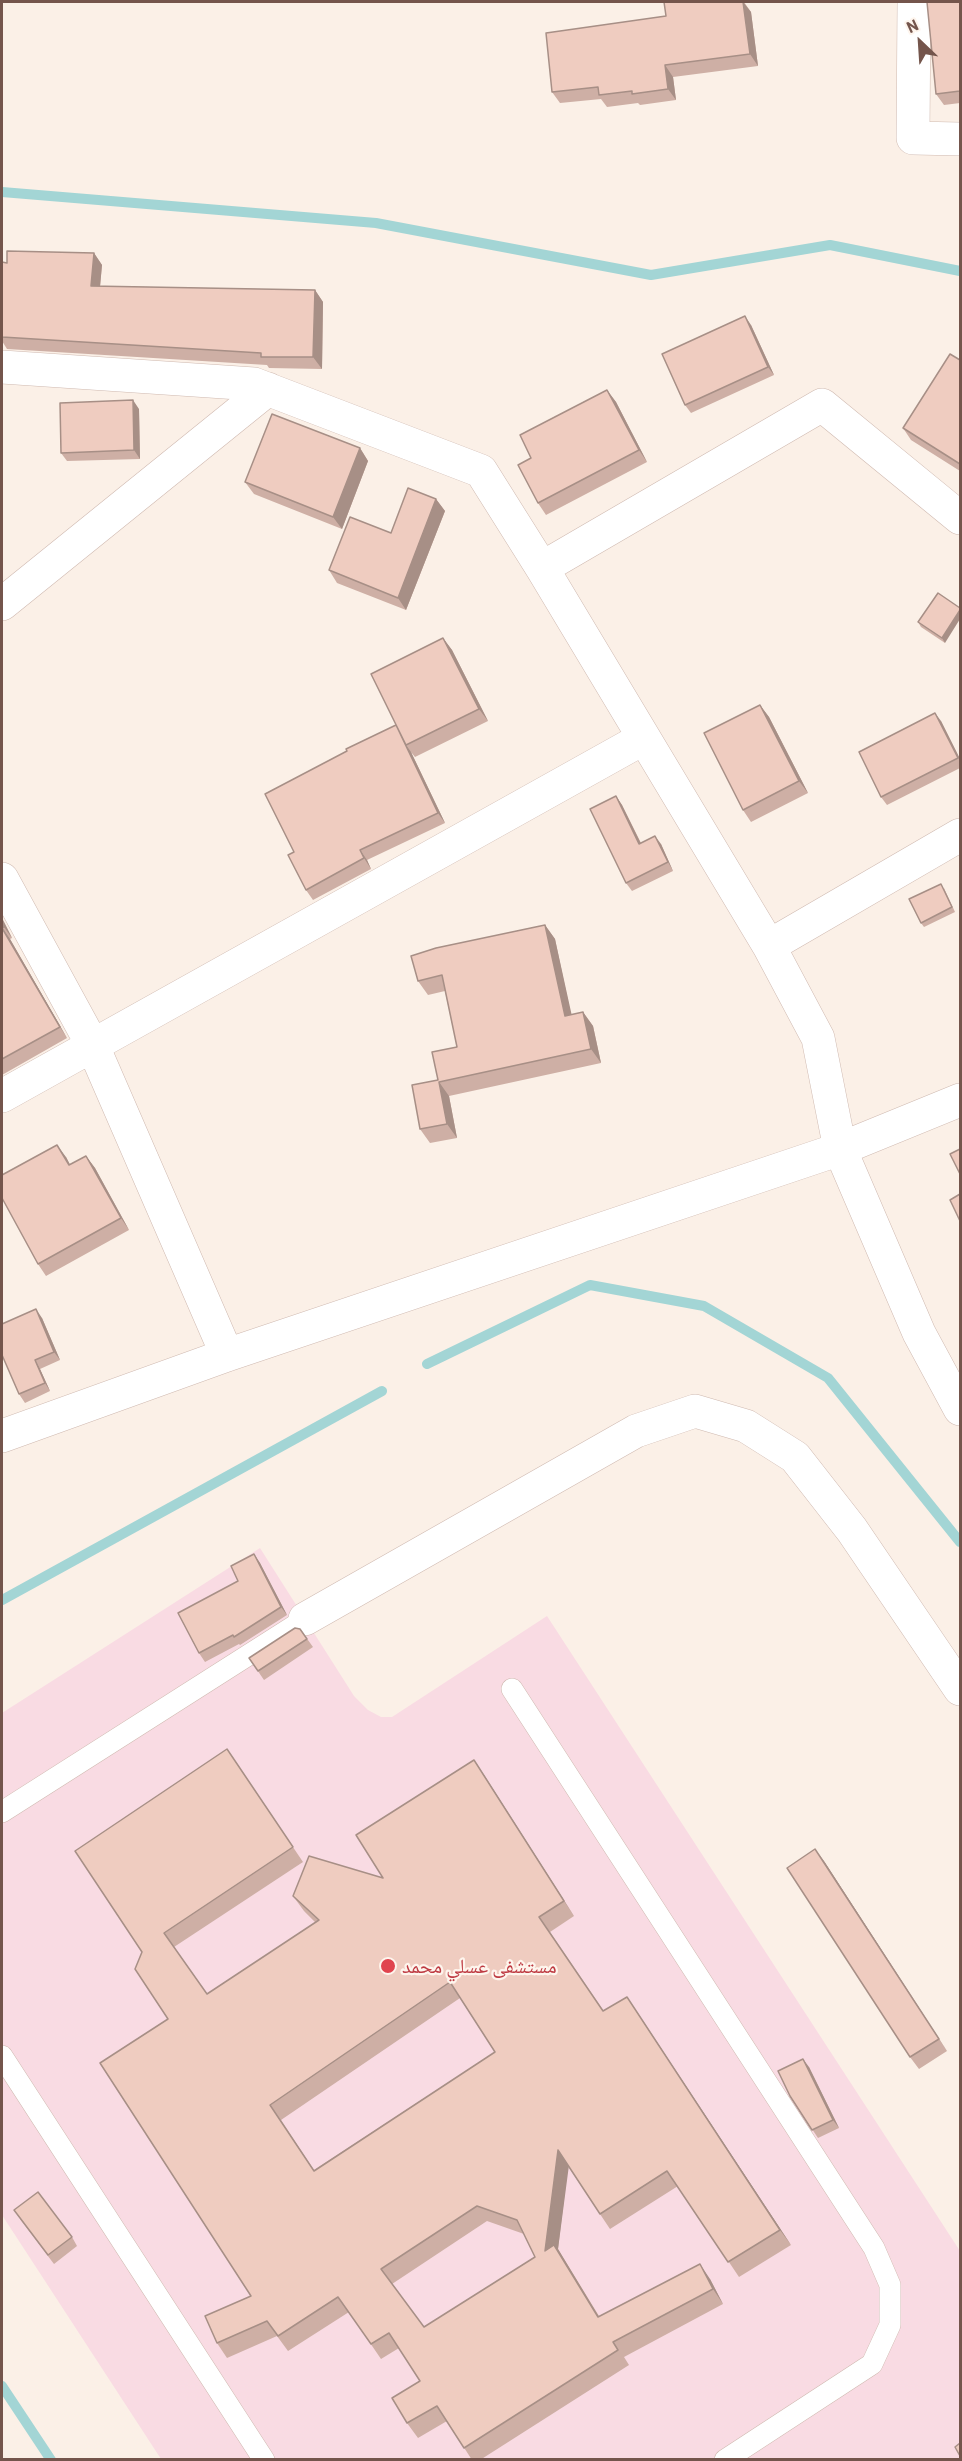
<!DOCTYPE html>
<meta charset="utf-8">
<style>
body{margin:0}
#map{position:relative;width:962px;height:2461px;overflow:hidden;background:#fbf0e7;font-family:Barlow,sans-serif}
canvas{display:block}
.frame{position:absolute;inset:0;border:3px solid #74554c;pointer-events:none}
.north{position:absolute;left:890px;top:12px;width:60px;height:60px;-webkit-text-stroke:4px #fef5ed;paint-order:stroke;rotate:335deg;font-size:16px;font-weight:700;line-height:24px;text-align:center;color:#74554c}
.north::after{content:'';display:block;margin:auto;width:21px;height:27px;background:#74554c;clip-path:polygon(50% 0,100% 100%,50% 72%,0 100%)}
</style>
<div id="map">
<canvas width="962" height="2461"></canvas>
<div class="frame"></div>
<div class="north">N</div>
</div>
<script>
const context = document.querySelector('canvas').getContext('2d');
context.lineJoin = 'round';
function paint(path, color) {
  context.fillStyle = color;
  context.fill(path, 'evenodd');
}
function stroke(path, color, width, dash) {
  context.strokeStyle = color;
  context.lineWidth = width;
  context.lineCap = dash ? 'butt' : 'round';
  context.setLineDash(dash || []);
  context.stroke(path);
}
function drawText(font, color, halo, rows, align = 'center') {
  context.font = font + ' Barlow,"Noto Naskh Arabic",sans-serif';
  context.lineWidth = 4.5;
  context.setLineDash([]);
  context.textBaseline = 'middle';
  context.strokeStyle = halo;
  context.fillStyle = color;
  for (const [text, x, y, turn = 0] of rows) {
    context.save();
    context.translate(x, y);
    context.rotate((+turn || 0) * Math.PI / 180);
    context.textAlign = isNaN(turn) ? turn : align;
    if (halo) context.strokeText(text, 0, 0);
    context.fillText(text, 0, 0);
    context.restore();
  }
}
const medical = new Path2D(`
 M 260,1548 L 354,1696 L 368,1710 L 381,1717 L 392,1717 L 547,1616 L 960,2251 L 960,2459 L 161,2459 L 2,2215 L 2,1713 Z`);
const stream = new Path2D(`
 M 2,192 L 376,223 L 651,275 L 830,245 L 960,271
 M 427,1364 L 590,1285 L 704,1306 L 828,1378 L 960,1542
 M 2,1600 L 382,1391
 M 2,2386 L 51,2460`);
const lane = new Path2D(`
 M 512,1689 L 874,2248 L 890,2285 L 890,2325 L 872,2364 L 725,2460
 M 2,1812 L 305,1619
 M 2,2056 L 264,2460`);
const street = new Path2D(`
 M 914,2 L 913,138 L 960,139
 M 2,367 L 254,384 L 481,471 L 542,568 L 769,946 L 818,1038 L 840,1149 L 919,1333 L 960,1409
 M 542,568 L 822,405 L 960,518
 M 2,604 L 268,389
 M 2,879 L 92,1044 L 227,1355
 M 769,946 L 960,835
 M 2,1096 L 644,738
 M 2,1436 L 227,1355 L 840,1149 L 960,1100
 M 305,1619 L 636,1431 L 695,1411 L 746,1426 L 795,1457 L 852,1530 L 960,1689`);
const wall = new Path2D(`
 M 664,2 L 744,2 L 751,12 L 758,66 L 673,77 L 676,100 L 640,105 L 638,103 L 607,107 L 601,99 L 560,103 L 552,92 L 666,16 Z
 M 960,2 L 960,103 L 944,105 L 936,94 Z
 M 94,253 L 102,265 L 100,286 L 315,290 L 323,302 L 322,369 L 269,368 L 267,365 L 7,349 L 2,341 L 2,262 L 7,263 Z
 M 751,325 L 774,375 L 691,413 L 685,405 Z
 M 960,360 L 960,471 L 911,440 L 903,428 Z
 M 607,390 L 616,402 L 647,462 L 546,515 L 538,503 L 531,458 Z
 M 139,409 L 140,459 L 67,461 L 61,453 Z
 M 360,448 L 368,461 L 342,529 L 254,494 L 245,482 Z
 M 436,499 L 445,511 L 406,610 L 337,583 L 329,570 L 391,533 Z
 M 938,593 L 945,643 L 921,627 L 918,622 Z
 M 443,638 L 452,650 L 488,721 L 415,757 L 411,752 L 445,823 L 367,860 L 371,869 L 313,900 L 306,890 L 294,852 L 347,751 L 396,725 Z
 M 760,705 L 769,717 L 808,793 L 751,822 L 743,810 Z
 M 941,721 L 960,759 L 960,768 L 887,805 L 881,797 Z
 M 616,796 L 622,805 L 641,843 L 661,844 L 673,871 L 632,891 L 626,883 Z
 M 944,888 L 955,912 L 924,927 L 921,923 Z
 M 2,918 L 12,938 L 10,939 L 67,1038 L 2,1075 Z
 M 545,925 L 555,939 L 571,1015 L 583,1012 L 593,1026 L 601,1063 L 449,1096 L 457,1138 L 430,1143 L 420,1129 L 438,1080 L 457,1047 L 445,991 L 428,995 L 418,981 Z
 M 86,1156 L 95,1168 L 129,1230 L 46,1276 L 38,1264 L 66,1157 L 70,1165 Z
 M 42,1318 L 60,1360 L 40,1369 L 50,1391 L 25,1403 L 19,1394 Z
 M 254,1554 L 260,1563 L 287,1615 L 240,1645 L 239,1644 L 205,1662 L 199,1653 L 238,1581 Z
 M 300,1629 L 313,1647 L 264,1680 L 249,1658 Z
 M 227,1749 L 303,1862 L 174,1947 L 207,1994 L 316,1923 L 304,1911 L 293,1896 L 383,1878 L 484,1775 L 574,1916 L 550,1932 L 603,2010 L 637,2012 L 791,2245 L 739,2277 L 678,2186 L 610,2229 L 568,2166 L 558,2249 L 599,2316 L 710,2279 L 723,2304 L 624,2357 L 629,2365 L 480,2460 L 472,2460 L 447,2421 L 418,2438 L 407,2423 L 420,2381 L 399,2348 L 381,2359 L 349,2312 L 288,2351 L 277,2336 L 227,2358 L 217,2343 L 251,2296 L 168,2019 L 135,1969 ZM 460,1998 L 495,2052 L 314,2170 L 281,2120 ZM 487,2221 L 524,2234 L 535,2257 L 424,2327 L 392,2284 Z
 M 824,1861 L 947,2051 L 919,2069 L 910,2057 Z
 M 809,2067 L 839,2128 L 818,2138 L 790,2096 Z
 M 20,2219 L 72,2237 L 77,2246 L 54,2264 Z`);
const shadedWall = new Path2D(`
 M 743,2 L 751,12 L 758,66 L 750,54 Z
 M 665,65 L 673,77 L 676,100 L 668,89 Z
 M 94,253 L 102,265 L 99,298 L 91,286 Z
 M 315,290 L 323,302 L 322,369 L 313,357 Z
 M 745,316 L 751,325 L 774,375 L 768,367 Z
 M 607,390 L 616,402 L 647,462 L 639,450 Z
 M 133,400 L 139,409 L 140,459 L 134,450 Z
 M 360,448 L 368,461 L 342,529 L 333,517 Z
 M 436,499 L 445,511 L 406,610 L 398,598 Z
 M 960,610 L 960,619 L 945,643 L 942,638 Z
 M 443,638 L 452,650 L 488,721 L 479,709 Z
 M 760,705 L 769,717 L 808,793 L 799,781 Z
 M 935,713 L 941,721 L 960,759 L 960,761 Z
 M 396,725 L 406,745 L 411,752 L 445,823 L 438,813 Z
 M 616,796 L 622,805 L 645,852 L 639,844 Z
 M 655,836 L 661,844 L 673,871 L 668,862 Z
 M 360,850 L 367,860 L 371,869 L 364,858 Z
 M 2,918 L 12,938 L 4,927 L 2,922 Z
 M 545,925 L 555,939 L 575,1030 L 565,1016 Z
 M 2,928 L 10,939 L 67,1038 L 60,1027 Z
 M 583,1012 L 593,1026 L 601,1063 L 591,1049 Z
 M 439,1082 L 449,1096 L 457,1138 L 447,1124 Z
 M 57,1145 L 66,1157 L 77,1178 L 69,1165 Z
 M 86,1156 L 95,1168 L 129,1230 L 121,1218 Z
 M 36,1309 L 42,1318 L 60,1360 L 54,1352 Z
 M 35,1360 L 40,1369 L 50,1391 L 45,1383 Z
 M 254,1554 L 260,1563 L 287,1615 L 281,1607 Z
 M 474,1760 L 484,1775 L 574,1916 L 564,1901 Z
 M 815,1849 L 824,1861 L 947,2051 L 939,2039 Z
 M 627,1997 L 637,2012 L 791,2245 L 780,2230 Z
 M 803,2059 L 809,2067 L 839,2128 L 833,2120 Z
 M 558,2150 L 569,2165 L 558,2249 L 608,2332 L 545,2251 Z
 M 700,2264 L 710,2279 L 723,2304 L 713,2289 Z`);
const building = new Path2D(`
 M 664,2 L 743,2 L 750,54 L 665,65 L 668,89 L 632,94 L 632,91 L 599,95 L 598,87 L 552,92 L 546,33 L 666,16 Z
 M 927,2 L 960,2 L 960,91 L 936,94 Z
 M 7,251 L 94,253 L 91,286 L 315,290 L 313,357 L 261,357 L 261,353 L 2,337 L 2,262 L 7,263 Z
 M 745,316 L 768,367 L 685,405 L 662,354 Z
 M 950,354 L 960,360 L 960,464 L 903,428 Z
 M 607,390 L 639,450 L 538,503 L 518,465 L 531,458 L 520,435 Z
 M 133,400 L 134,450 L 61,453 L 60,403 Z
 M 272,414 L 360,448 L 333,517 L 245,482 Z
 M 408,488 L 436,499 L 398,598 L 329,570 L 350,517 L 391,533 Z
 M 938,593 L 960,608 L 960,610 L 942,638 L 918,622 Z
 M 443,638 L 479,709 L 406,745 L 371,674 Z
 M 760,705 L 799,781 L 743,810 L 704,733 Z
 M 935,713 L 958,758 L 881,797 L 859,752 Z
 M 396,725 L 438,813 L 360,850 L 364,858 L 306,890 L 288,855 L 294,852 L 265,794 L 347,751 L 346,749 Z
 M 616,796 L 639,844 L 655,836 L 668,862 L 626,883 L 590,809 Z
 M 941,884 L 952,907 L 921,923 L 909,899 Z
 M 2,922 L 4,927 L 2,928 L 60,1027 L 2,1059 Z
 M 545,925 L 565,1016 L 583,1012 L 591,1049 L 439,1082 L 447,1124 L 420,1129 L 412,1085 L 438,1080 L 432,1052 L 457,1047 L 442,975 L 418,981 L 411,956 L 436,948 Z
 M 57,1145 L 69,1165 L 86,1156 L 121,1218 L 38,1264 L 2,1198 L 2,1175 Z
 M 960,1149 L 960,1174 L 950,1154 Z
 M 960,1194 L 960,1221 L 950,1200 Z
 M 36,1309 L 54,1352 L 35,1360 L 45,1383 L 19,1394 L 2,1355 L 2,1324 Z
 M 254,1554 L 281,1607 L 234,1637 L 233,1635 L 199,1653 L 178,1613 L 238,1581 L 231,1566 Z
 M 295,1628 L 300,1629 L 307,1639 L 258,1671 L 249,1658 Z
 M 227,1749 L 293,1847 L 164,1933 L 207,1994 L 319,1920 L 293,1896 L 309,1856 L 383,1878 L 356,1835 L 474,1760 L 564,1901 L 539,1917 L 603,2011 L 627,1997 L 780,2230 L 728,2262 L 667,2171 L 600,2214 L 558,2150 L 545,2251 L 554,2245 L 598,2317 L 700,2264 L 713,2289 L 613,2342 L 618,2350 L 464,2448 L 437,2406 L 407,2423 L 392,2398 L 420,2381 L 389,2333 L 371,2344 L 338,2297 L 278,2336 L 267,2321 L 217,2343 L 205,2316 L 251,2296 L 100,2063 L 168,2019 L 135,1969 L 142,1952 L 75,1851 ZM 450,1982 L 495,2052 L 314,2171 L 270,2105 ZM 477,2206 L 517,2220 L 535,2257 L 424,2327 L 381,2269 Z
 M 815,1849 L 939,2039 L 910,2057 L 787,1868 Z
 M 803,2059 L 833,2120 L 812,2130 L 790,2096 L 778,2071 Z
 M 38,2192 L 72,2237 L 48,2255 L 14,2210 Z
 M 960,2443 L 960,2456 L 955,2447 Z`);
const markers = [
 [388,1966,8,"#e0444e"]
];
const healthNames = [
 ["مستشفى عسلي محمد",402,1966]
];
paint(medical, '#f9dbe3');
stroke(stream, '#a3d5d5', 10);
stroke(lane, '#cfb9b0', 22);
stroke(street, '#cfb9b0', 34);
stroke(lane, '#fff', 21);
stroke(street, '#fff', 33);
paint(wall, '#ceafa5');
paint(shadedWall, '#a78f86');
paint(building, '#efccc0');
stroke(building, '#a78f86', 1.5);
for (const [x, y, r, color] of markers) {
  const dot = new Path2D();
  dot.arc(x, y, r, 0, 2 * Math.PI);
  context.fillStyle = color;
  context.fill(dot);
  stroke(dot, '#fef5ed', 2);
}
drawText('20px', '#be3a42', '#fef5ed', healthNames, 'left');
</script>
